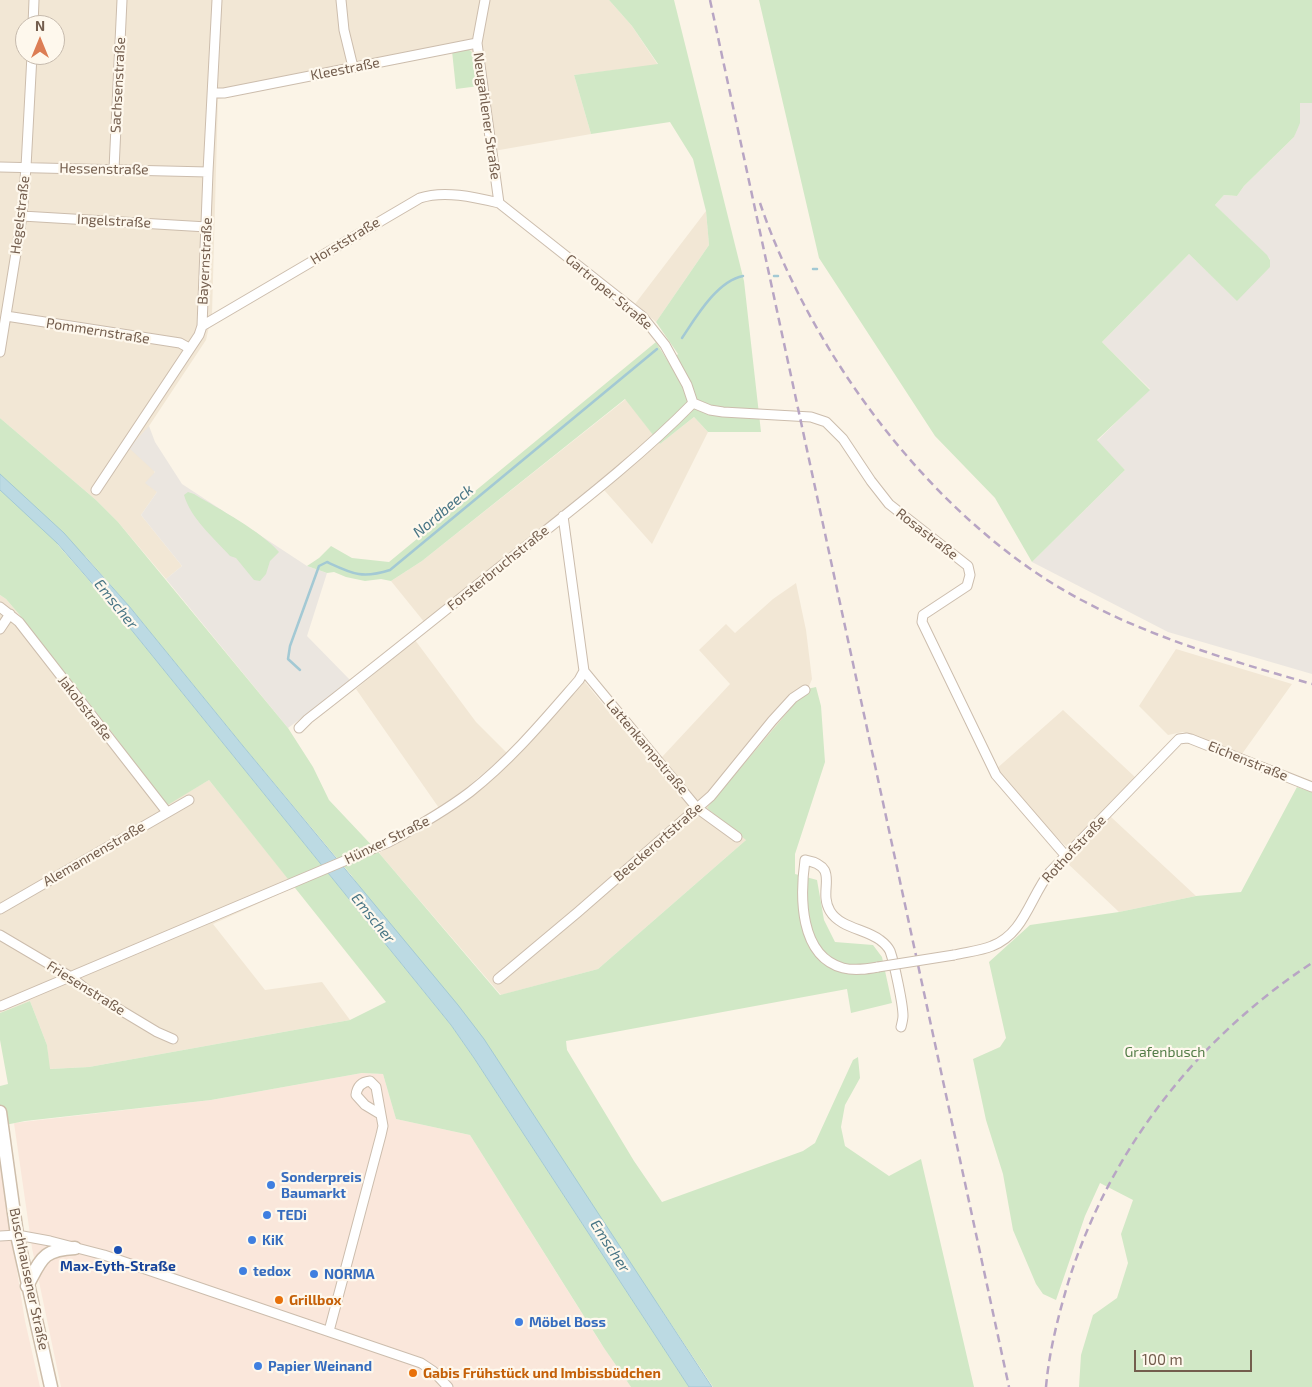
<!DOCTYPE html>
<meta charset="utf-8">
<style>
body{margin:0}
#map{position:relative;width:1312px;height:1387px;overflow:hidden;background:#fbf4e7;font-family:"Exo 2",sans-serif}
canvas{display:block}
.north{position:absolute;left:15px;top:15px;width:50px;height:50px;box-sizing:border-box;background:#fef8ed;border:1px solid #c6baad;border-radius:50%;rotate:0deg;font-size:14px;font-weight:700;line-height:20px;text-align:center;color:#735d4d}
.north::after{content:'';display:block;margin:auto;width:18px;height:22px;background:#dc7d54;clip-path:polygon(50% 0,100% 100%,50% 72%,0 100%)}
.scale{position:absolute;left:1134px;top:1350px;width:118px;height:22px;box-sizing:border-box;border:2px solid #735d4d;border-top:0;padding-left:6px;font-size:15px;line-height:18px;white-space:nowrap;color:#735d4d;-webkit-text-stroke:4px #fef8ed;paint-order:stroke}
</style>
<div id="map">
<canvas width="1312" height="1387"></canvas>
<div class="north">N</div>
<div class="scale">100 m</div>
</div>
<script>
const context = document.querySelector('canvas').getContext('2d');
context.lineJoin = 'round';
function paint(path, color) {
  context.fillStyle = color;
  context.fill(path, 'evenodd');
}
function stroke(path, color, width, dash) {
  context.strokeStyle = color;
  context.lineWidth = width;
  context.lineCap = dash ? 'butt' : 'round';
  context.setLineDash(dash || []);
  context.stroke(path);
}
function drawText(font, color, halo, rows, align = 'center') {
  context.font = font + ' "Exo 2",sans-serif';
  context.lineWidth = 4.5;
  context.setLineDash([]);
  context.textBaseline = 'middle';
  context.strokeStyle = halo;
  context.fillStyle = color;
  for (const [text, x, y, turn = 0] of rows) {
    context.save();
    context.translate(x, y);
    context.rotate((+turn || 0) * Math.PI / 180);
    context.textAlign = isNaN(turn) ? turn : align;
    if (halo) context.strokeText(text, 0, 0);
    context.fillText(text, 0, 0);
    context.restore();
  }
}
const residential = new Path2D(`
 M 0,0 L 609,0 L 632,26 L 658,65 L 574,75 L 591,134 L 488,152 L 475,55 L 467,48 L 218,99 L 212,314 L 206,340 L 149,426 L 157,492 L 141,515 L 182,566 L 166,579 L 118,522 L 96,500 L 0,418 ZM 25,25 L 55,25 L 55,55 L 25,55 Z
 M 706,211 L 709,245 L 656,322 L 635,304 Z
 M 626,399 L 660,444 L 694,417 L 708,432 L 652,544 L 597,482 L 425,623 L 391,581 L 422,561 Z
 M 796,583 L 806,630 L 812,679 L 746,840 L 598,969 L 501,995 L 379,853 L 466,802 L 536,736 L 584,681 L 650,762 L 662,757 L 730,684 L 699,650 L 726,624 L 735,633 L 773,599 Z
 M 0,595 L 6,599 L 18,613 L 114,735 L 166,805 L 209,780 L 295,887 L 213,924 L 265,990 L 322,982 L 350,1020 L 89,1067 L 49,1069 L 47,1045 L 30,1001 L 0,1013 Z
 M 415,640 L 476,722 L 507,753 L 458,795 L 439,808 L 356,689 Z
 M 1176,649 L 1292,684 L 1242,754 L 1183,732 L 1168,735 L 1139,706 Z
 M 1063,710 L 1135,777 L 1109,806 L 1111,817 L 1196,896 L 1119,912 L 1065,861 L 1072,852 L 1036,817 L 995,770 Z`);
const commercial = new Path2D(`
 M 362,1073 L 383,1074 L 396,1119 L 470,1135 L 600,1342 L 631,1387 L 61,1387 L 32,1248 L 14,1123 L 211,1100 Z
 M 0,1151 L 4,1190 L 25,1321 L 40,1387 L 0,1387 Z`);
const industrial = new Path2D(`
 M 1300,103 L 1312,103 L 1312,674 L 1168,632 L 1032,562 L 1125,470 L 1097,441 L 1150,389 L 1102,342 L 1189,254 L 1237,300 L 1270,259 L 1215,205 L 1224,195 L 1237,196 L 1244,186 L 1294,137 L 1300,114 Z
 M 149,426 L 155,442 L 182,484 L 307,566 L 327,573 L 307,636 L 351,681 L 288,728 L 166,579 L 182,566 L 141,515 L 157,492 L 145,483 L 155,472 L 129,448 Z`);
const green = new Path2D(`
 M 609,0 L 674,0 L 744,281 L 761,432 L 708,432 L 694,417 L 660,444 L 625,399 L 422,561 L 391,581 L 381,579 L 365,581 L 346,577 L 334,572 L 327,573 L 307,566 L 319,558 L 331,546 L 352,558 L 389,562 L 656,342 L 669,363 L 678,354 L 656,322 L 709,245 L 706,211 L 693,159 L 670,122 L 591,134 L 574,75 L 658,64 L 632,26 Z
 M 759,0 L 1312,0 L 1312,103 L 1300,103 L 1300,123 L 1294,137 L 1244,186 L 1237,196 L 1224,195 L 1215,205 L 1267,255 L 1270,260 L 1270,267 L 1237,301 L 1189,254 L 1102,342 L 1150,390 L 1097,440 L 1125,470 L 1032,562 L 995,498 L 935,436 L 819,258 Z
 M 467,48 L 475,55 L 479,86 L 456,89 L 452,51 Z
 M 0,418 L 96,500 L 118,522 L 288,728 L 313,767 L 329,800 L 379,853 L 500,995 L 598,969 L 746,840 L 707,808 L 807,689 L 816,687 L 821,706 L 825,762 L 795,854 L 795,874 L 817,880 L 824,920 L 835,942 L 873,945 L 882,957 L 892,1003 L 851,1013 L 847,989 L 566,1041 L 567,1050 L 634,1161 L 662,1202 L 803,1151 L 815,1143 L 853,1060 L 858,1057 L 860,1078 L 845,1105 L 841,1127 L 845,1146 L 889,1176 L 921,1159 L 974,1387 L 713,1387 L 661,1309 L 351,875 L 243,746 L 129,606 L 86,557 L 57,544 L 117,612 L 451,1025 L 474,1058 L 689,1387 L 631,1387 L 604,1348 L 470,1135 L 396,1119 L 383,1074 L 362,1073 L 211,1100 L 25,1121 L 0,1126 L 0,1086 L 8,1084 L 0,1040 L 0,1013 L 30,1001 L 47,1045 L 50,1069 L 89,1067 L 350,1020 L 386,1002 L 209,780 L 166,806 L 114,735 L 18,613 L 6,599 L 0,595 Z
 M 188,492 L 194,494 C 219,509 261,531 279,552 L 270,561 L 266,574 L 260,581 L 254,580 L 236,558 L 230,556 C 214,538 191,519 184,495 Z
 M 1297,787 L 1312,792 L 1312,1387 L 1079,1387 L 1081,1355 L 1093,1315 L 1117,1298 L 1128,1263 L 1121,1234 L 1133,1200 L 1100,1183 L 1085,1216 L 1056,1300 L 1043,1294 L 1036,1284 L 1013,1230 L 1003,1174 L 986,1120 L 973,1059 L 1000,1047 L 1006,1038 L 989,962 L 1030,925 L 1119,912 L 1196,896 L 1241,892 Z`);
const water = new Path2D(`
 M 0,474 L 64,533 L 129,606 L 243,746 L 458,1005 L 484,1039 L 712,1387 L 689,1387 L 474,1058 L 451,1025 L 117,612 L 57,543 L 0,490 Z`);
const stream = new Path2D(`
 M 813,269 L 817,269
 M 774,276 L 778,276
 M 682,338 C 696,317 717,281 743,276
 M 300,670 L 288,659 L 290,646 L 319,566 L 327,562 C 353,574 362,579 390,570 L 657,349`);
const minor = new Path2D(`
 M 341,0 L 344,30 L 353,67
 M 485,0 L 477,43 L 499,203
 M 33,25 L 34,0
 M 213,93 L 224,93 L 477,43
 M 0,167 L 208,172
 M 114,169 L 122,0
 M 499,203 L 642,316 L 665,345 L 687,385 L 693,403
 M 22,216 L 207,227
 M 6,316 L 180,343 L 189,348
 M 202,326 L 420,198 C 444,190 474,197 499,203
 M 0,352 L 22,216 L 26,167 L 32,55
 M 693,403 L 710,410 L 723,412 L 811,417 L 826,422 L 843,439 L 871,481 L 889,504 L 968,566 L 970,575 L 967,586 L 923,615 L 922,622 L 996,775 L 1065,855
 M 96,490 L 199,335 L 202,326 L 208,172 L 217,0
 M 0,607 L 19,622 L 167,812
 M 0,629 L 10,614
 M 584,671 L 697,808 L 737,837
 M 299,728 L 308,719 C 379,664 449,607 520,551 C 579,504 640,457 693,403
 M 0,909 L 189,800
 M 0,935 L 71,977 L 87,990 L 157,1032 L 173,1039
 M 954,955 C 966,952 980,951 992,946 C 1024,934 1030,897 1050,872 L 1179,739 L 1187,738 L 1191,739 L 1312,787
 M 878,967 C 867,969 855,971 843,968 C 799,956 800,896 805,860 C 842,867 817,889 830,911 C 840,928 866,929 880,940 C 884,943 888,947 890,951 C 894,962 903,1004 903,1016 C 903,1019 902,1023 901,1027
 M 498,979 L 578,912 L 711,796 L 772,721 L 793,698 L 805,690
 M 1,1006 L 389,842 C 417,827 445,811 470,792 C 512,759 545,719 579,680 L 584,671 L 563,516
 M 0,1236 L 17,1235 L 50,1241 L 104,1255 L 421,1363 L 433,1371 L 448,1387
 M 329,1331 L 381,1135 L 383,1126 L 376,1087 L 370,1081 C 361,1082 357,1087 356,1095 L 365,1105 L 380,1114`);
const secondary = new Path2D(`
 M 0,1112 L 17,1235 L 51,1387
 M 27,1286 C 42,1258 42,1250 75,1248`);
const rail = new Path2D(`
 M 710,0 L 1009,1387
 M 760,203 C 813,359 939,527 1087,603 C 1159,640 1235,662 1312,684
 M 1046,1387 C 1049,1352 1058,1317 1068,1283 C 1109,1151 1197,1038 1312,963`);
const minorBridge = new Path2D(`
 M 878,967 L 954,955`);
const markers = [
 [271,1185,5,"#3f7fe0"],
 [267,1215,5,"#3f7fe0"],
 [252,1240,5,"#3f7fe0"],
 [118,1250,5,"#1a4fb4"],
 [243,1271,5,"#3f7fe0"],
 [314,1274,5,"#3f7fe0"],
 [279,1300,5,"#e8710a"],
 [519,1322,5,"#3f7fe0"],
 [258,1366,5,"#3f7fe0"],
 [413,1373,5,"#e8710a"]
];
const streetNames = [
 ["Kleestraße",345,69,-11],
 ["Sachsenstraße",118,85,-87],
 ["Neugahlener Straße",487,116,82],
 ["Hessenstraße",104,169,1],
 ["Hegelstraße",20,215,-83],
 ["Ingelstraße",114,221,3],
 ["Horststraße",345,241,-31],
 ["Bayernstraße",205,261,-87],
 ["Gartroper Straße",609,292,40],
 ["Pommernstraße",98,331,9],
 ["Rosastraße",927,534,38],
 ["Forsterbruchstraße",498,568,-39],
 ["Jakobstraße",85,708,52],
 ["Lattenkampstraße",647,747,50],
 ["Eichenstraße",1248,761,22],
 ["Hünxer Straße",387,840,-26],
 ["Beeckerortstraße",658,842,-41],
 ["Rothofstraße",1074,849,-47],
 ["Alemannenstraße",94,854,-30],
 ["Friesenstraße",86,988,32],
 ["Buschhausener Straße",29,1279,78]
];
const parkNames = [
 ["Grafenbusch",1165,1052]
];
const shopNames = [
 ["Sonderpreis",281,1177],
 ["Baumarkt",281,1193],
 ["TEDi",277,1215],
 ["KiK",262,1240],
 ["tedox",253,1271],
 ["NORMA",324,1274],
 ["Möbel Boss",529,1322],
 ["Papier Weinand",268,1366]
];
const transitNames = [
 ["Max-Eyth-Straße",118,1266]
];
const foodNames = [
 ["Grillbox",289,1300],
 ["Gabis Frühstück und Imbissbüdchen",423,1373]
];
const waterNames = [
 ["Nordbeeck",443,511,-40],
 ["Emscher",116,604,51],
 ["Emscher",373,918,51],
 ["Emscher",610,1246,57]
];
paint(residential, '#f2e7d5');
paint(commercial, '#fae7db');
paint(industrial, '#ebe6e0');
paint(green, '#d1e8c6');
paint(water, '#bcdae3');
stroke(water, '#a3c9d4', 1);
stroke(stream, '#a3c9d4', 2.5);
stroke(minor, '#ccbdad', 11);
stroke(secondary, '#cebeab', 15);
stroke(minor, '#fff', 9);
stroke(secondary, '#fff', 12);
stroke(rail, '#b8a5c4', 2.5, [8, 5]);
stroke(minorBridge, '#ccbdad', 11, []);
stroke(minorBridge, '#fff', 9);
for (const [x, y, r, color] of markers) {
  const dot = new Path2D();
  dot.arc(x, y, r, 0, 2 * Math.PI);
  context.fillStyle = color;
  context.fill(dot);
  stroke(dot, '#fef8ed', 2);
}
drawText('14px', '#735d4d', '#fef8ed', streetNames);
drawText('14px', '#547d48', '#fef8ed', parkNames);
drawText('bold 14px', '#366cbe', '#fef8ed', shopNames, 'left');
drawText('bold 14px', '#164399', '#fef8ed', transitNames);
drawText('bold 14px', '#c56008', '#fef8ed', foodNames, 'left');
drawText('italic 15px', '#487585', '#fef8ed', waterNames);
</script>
